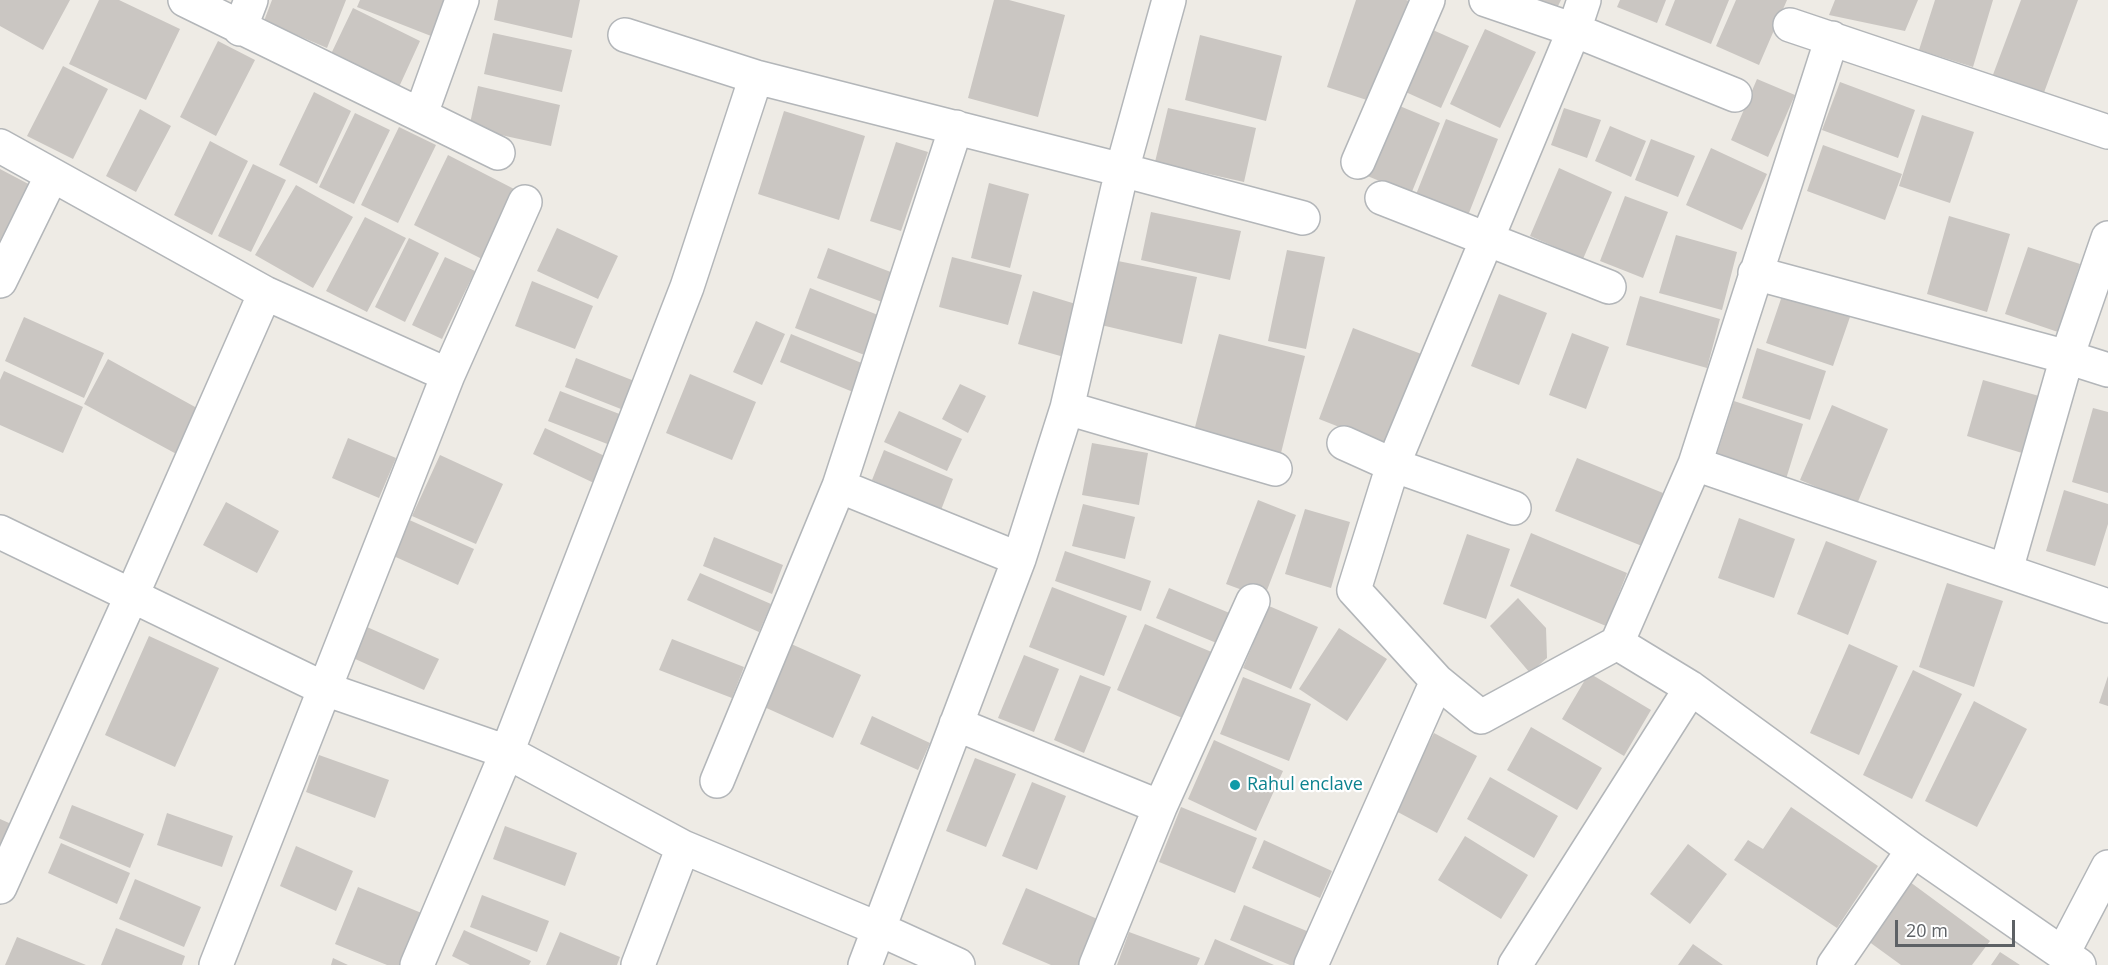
<!DOCTYPE html>
<style>
body{margin:0}
#map{position:relative;width:2108px;height:965px;overflow:hidden;background:#eeebe5;font-family:"Open Sans",sans-serif}
canvas{display:block}
.scale{position:absolute;left:1895px;top:920px;width:120px;height:27px;box-sizing:border-box;border:3px solid #5d6165;border-top:0;padding-left:8px;font-size:18px;line-height:21px;white-space:nowrap;color:#5d6165;-webkit-text-stroke:4px #fff;paint-order:stroke}
</style>
<div id="map">
<canvas width="2108" height="965"></canvas>
<div class="scale">20 m</div>
</div>
<script>
const context = document.querySelector('canvas').getContext('2d');
context.lineJoin = 'round';
function paint(path, color) {
  context.fillStyle = color;
  context.fill(path, 'evenodd');
}
function stroke(path, color, width, dash) {
  context.strokeStyle = color;
  context.lineWidth = width;
  context.lineCap = dash ? 'butt' : 'round';
  context.setLineDash(dash || []);
  context.stroke(path);
}
function drawText(font, color, halo, rows, align = 'center') {
  context.font = font + ' "Open Sans",sans-serif';
  context.lineWidth = 4.5;
  context.setLineDash([]);
  context.textBaseline = 'middle';
  context.strokeStyle = halo;
  context.fillStyle = color;
  for (const [text, x, y, turn = 0] of rows) {
    context.save();
    context.translate(x, y);
    context.rotate((+turn || 0) * Math.PI / 180);
    context.textAlign = isNaN(turn) ? turn : align;
    if (halo) context.strokeText(text, 0, 0);
    context.fillText(text, 0, 0);
    context.restore();
  }
}
const building = new Path2D(`
 M 0,0 L 70,0 L 43,50 L 0,26 Z
 M 99,0 L 119,0 L 180,29 L 146,100 L 69,64 Z
 M 272,0 L 346,0 L 327,48 L 264,21 Z
 M 360,0 L 444,0 L 431,36 L 357,7 Z
 M 498,0 L 580,0 L 572,38 L 494,20 Z
 M 994,0 L 1009,0 L 1065,15 L 1038,117 L 968,98 Z
 M 1356,0 L 1406,0 L 1413,2 L 1379,104 L 1327,87 Z
 M 1525,0 L 1561,0 L 1554,14 Z
 M 1620,0 L 1666,0 L 1657,23 L 1617,7 Z
 M 1675,0 L 1729,0 L 1711,44 L 1665,25 Z
 M 1736,0 L 1787,0 L 1759,65 L 1716,46 Z
 M 1835,0 L 1918,0 L 1905,31 L 1829,15 Z
 M 1935,0 L 1993,0 L 1973,67 L 1919,50 Z
 M 2021,0 L 2078,0 L 2042,98 L 1991,80 Z
 M 353,8 L 420,41 L 399,87 L 331,54 Z
 M 1426,27 L 1469,46 L 1441,108 L 1399,89 Z
 M 1485,29 L 1536,52 L 1500,128 L 1450,104 Z
 M 493,33 L 572,50 L 562,92 L 484,74 Z
 M 1200,35 L 1282,56 L 1266,121 L 1185,100 Z
 M 218,41 L 255,60 L 216,136 L 180,117 Z
 M 63,66 L 108,89 L 73,159 L 27,136 Z
 M 1757,79 L 1795,95 L 1768,157 L 1731,140 Z
 M 1840,82 L 1915,110 L 1898,158 L 1822,130 Z
 M 478,86 L 560,105 L 551,146 L 469,128 Z
 M 314,92 L 351,111 L 317,184 L 279,165 Z
 M 1395,104 L 1440,123 L 1411,194 L 1365,175 Z
 M 1168,108 L 1256,128 L 1244,182 L 1155,162 Z
 M 1564,108 L 1601,120 L 1587,158 L 1551,145 Z
 M 140,109 L 171,126 L 136,192 L 106,176 Z
 M 784,111 L 865,136 L 839,220 L 758,194 Z
 M 355,113 L 390,130 L 354,204 L 319,187 Z
 M 1922,115 L 1974,132 L 1950,203 L 1899,186 Z
 M 1446,119 L 1498,139 L 1467,218 L 1415,197 Z
 M 1610,126 L 1646,141 L 1631,177 L 1595,161 Z
 M 399,127 L 436,145 L 398,223 L 361,205 Z
 M 1651,139 L 1695,156 L 1678,197 L 1635,180 Z
 M 210,141 L 248,161 L 212,235 L 174,215 Z
 M 896,142 L 928,152 L 901,231 L 870,221 Z
 M 1823,145 L 1902,174 L 1885,220 L 1807,191 Z
 M 1711,148 L 1767,174 L 1742,230 L 1686,205 Z
 M 448,155 L 516,190 L 482,259 L 414,225 Z
 M 253,164 L 286,180 L 251,252 L 218,236 Z
 M 1559,168 L 1612,192 L 1583,259 L 1530,236 Z
 M 0,169 L 36,188 L 0,253 Z
 M 989,183 L 1029,194 L 1010,268 L 971,258 Z
 M 296,185 L 353,217 L 313,288 L 255,255 Z
 M 1625,196 L 1668,212 L 1643,278 L 1600,261 Z
 M 1151,212 L 1241,231 L 1230,280 L 1141,260 Z
 M 1949,216 L 2010,234 L 1987,312 L 1927,294 Z
 M 365,217 L 406,238 L 367,312 L 326,291 Z
 M 557,228 L 618,256 L 598,299 L 537,271 Z
 M 1676,235 L 1737,252 L 1722,310 L 1659,293 Z
 M 409,238 L 439,253 L 405,322 L 375,307 Z
 M 2028,247 L 2080,264 L 2058,332 L 2005,314 Z
 M 828,248 L 896,274 L 885,303 L 817,278 Z
 M 1287,250 L 1325,257 L 1306,349 L 1268,341 Z
 M 445,257 L 475,271 L 442,339 L 412,325 Z
 M 952,257 L 1022,275 L 1008,325 L 939,307 Z
 M 1118,261 L 1197,277 L 1182,344 L 1101,325 Z
 M 532,281 L 593,306 L 575,349 L 515,326 Z
 M 810,288 L 883,317 L 867,356 L 795,328 Z
 M 1033,291 L 1079,305 L 1064,357 L 1018,344 Z
 M 1783,293 L 1850,317 L 1833,366 L 1766,343 Z
 M 1499,294 L 1547,313 L 1519,385 L 1471,366 Z
 M 1640,296 L 1720,319 L 1707,368 L 1626,345 Z
 M 24,317 L 104,353 L 84,398 L 5,361 Z
 M 756,321 L 785,334 L 762,385 L 733,372 Z
 M 1353,328 L 1424,355 L 1390,447 L 1319,419 Z
 M 1572,333 L 1609,347 L 1586,409 L 1549,395 Z
 M 791,334 L 864,364 L 853,392 L 780,362 Z
 M 1219,334 L 1305,356 L 1281,453 L 1194,431 Z
 M 1757,348 L 1826,371 L 1810,420 L 1742,398 Z
 M 576,358 L 637,382 L 626,411 L 565,387 Z
 M 108,359 L 206,413 L 182,457 L 84,404 Z
 M 4,371 L 83,407 L 63,453 L 0,425 L 0,380 Z
 M 690,374 L 756,402 L 732,460 L 666,433 Z
 M 1983,380 L 2039,396 L 2022,453 L 1967,436 Z
 M 960,384 L 986,396 L 968,433 L 942,419 Z
 M 560,391 L 622,415 L 610,445 L 548,421 Z
 M 1734,401 L 1803,424 L 1786,479 L 1716,457 Z
 M 1832,405 L 1888,429 L 1857,504 L 1800,480 Z
 M 2093,408 L 2108,412 L 2108,493 L 2072,482 Z
 M 899,411 L 962,439 L 947,471 L 884,442 Z
 M 545,428 L 609,458 L 596,484 L 533,454 Z
 M 348,438 L 396,458 L 379,498 L 332,478 Z
 M 1092,443 L 1148,453 L 1139,505 L 1082,495 Z
 M 884,450 L 953,479 L 941,510 L 872,480 Z
 M 440,455 L 503,484 L 476,544 L 412,516 Z
 M 1577,458 L 1663,493 L 1642,546 L 1555,511 Z
 M 2064,490 L 2108,504 L 2108,524 L 2095,566 L 2046,551 Z
 M 1258,500 L 1296,515 L 1264,598 L 1226,584 Z
 M 226,502 L 279,531 L 257,573 L 203,545 Z
 M 1083,504 L 1135,517 L 1125,559 L 1072,546 Z
 M 1305,509 L 1350,522 L 1331,588 L 1285,574 Z
 M 405,518 L 474,549 L 458,585 L 389,554 Z
 M 1739,518 L 1795,539 L 1774,598 L 1718,578 Z
 M 1531,533 L 1627,573 L 1606,626 L 1510,586 Z
 M 1467,534 L 1510,549 L 1486,619 L 1443,604 Z
 M 714,537 L 783,565 L 772,594 L 703,566 Z
 M 1826,541 L 1877,561 L 1848,635 L 1797,614 Z
 M 1065,551 L 1151,581 L 1141,611 L 1055,581 Z
 M 700,573 L 771,604 L 759,632 L 687,600 Z
 M 1947,583 L 2003,601 L 1974,687 L 1919,667 Z
 M 1052,587 L 1127,616 L 1104,676 L 1029,647 Z
 M 1169,588 L 1232,614 L 1219,644 L 1156,618 Z
 M 1518,598 L 1546,628 L 1547,658 L 1530,673 L 1490,626 Z
 M 1269,606 L 1318,627 L 1291,689 L 1243,668 Z
 M 1145,624 L 1214,653 L 1187,720 L 1117,690 Z
 M 367,627 L 439,659 L 424,690 L 353,658 Z
 M 1339,628 L 1387,659 L 1347,721 L 1299,689 Z
 M 149,636 L 219,668 L 175,767 L 105,735 Z
 M 672,639 L 744,667 L 732,698 L 659,670 Z
 M 789,643 L 861,675 L 833,738 L 762,706 Z
 M 1849,644 L 1898,666 L 1859,755 L 1810,733 Z
 M 1024,655 L 1059,669 L 1034,732 L 998,718 Z
 M 1913,670 L 1962,694 L 1912,799 L 1863,775 Z
 M 1589,673 L 1651,710 L 1624,756 L 1562,719 Z
 M 1080,675 L 1111,687 L 1084,753 L 1054,740 Z
 M 2108,676 L 2108,706 L 2099,703 Z
 M 1243,677 L 1311,704 L 1289,761 L 1220,734 Z
 M 1974,701 L 2027,729 L 1977,827 L 1925,801 Z
 M 872,716 L 930,743 L 918,770 L 860,744 Z
 M 1531,727 L 1602,768 L 1577,810 L 1507,770 Z
 M 1434,733 L 1477,756 L 1437,833 L 1394,810 Z
 M 1214,740 L 1283,771 L 1256,831 L 1188,799 Z
 M 319,755 L 389,780 L 375,818 L 306,792 Z
 M 975,758 L 1016,774 L 986,847 L 946,831 Z
 M 1490,777 L 1558,816 L 1534,858 L 1467,819 Z
 M 1032,782 L 1066,796 L 1037,870 L 1002,856 Z
 M 72,805 L 144,834 L 130,868 L 59,838 Z
 M 1181,807 L 1257,838 L 1235,893 L 1159,862 Z
 M 1791,807 L 1878,866 L 1837,928 L 1734,860 L 1748,840 L 1763,849 Z
 M 167,813 L 233,836 L 222,867 L 157,845 Z
 M 0,819 L 18,827 L 0,871 Z
 M 505,826 L 577,853 L 565,886 L 493,859 Z
 M 1465,836 L 1528,875 L 1501,919 L 1438,880 Z
 M 1264,840 L 1332,871 L 1320,898 L 1252,868 Z
 M 61,843 L 130,873 L 117,904 L 48,873 Z
 M 1688,844 L 1727,874 L 1690,924 L 1650,894 Z
 M 296,846 L 353,871 L 336,911 L 280,886 Z
 M 135,879 L 201,907 L 184,947 L 119,919 Z
 M 1910,882 L 1990,941 L 1972,965 L 1901,965 L 1868,941 Z
 M 358,887 L 424,914 L 403,965 L 387,965 L 335,944 Z
 M 1026,888 L 1102,921 L 1084,965 L 1051,965 L 1002,944 Z
 M 482,895 L 549,921 L 537,952 L 470,927 Z
 M 1244,905 L 1314,934 L 1302,965 L 1290,965 L 1230,940 Z
 M 116,928 L 185,956 L 182,965 L 101,965 Z
 M 464,930 L 531,961 L 529,965 L 470,965 L 452,956 Z
 M 560,932 L 620,957 L 617,965 L 546,965 Z
 M 1129,932 L 1200,958 L 1197,965 L 1117,965 Z
 M 17,937 L 86,965 L 5,965 Z
 M 1215,939 L 1274,965 L 1204,965 Z
 M 1693,944 L 1723,965 L 1678,965 Z
 M 2000,952 L 2020,965 L 1991,965 Z
 M 333,958 L 348,965 L 331,965 Z`);
const minor = new Path2D(`
 M 185,0 L 498,153
 M 1486,0 L 1574,30 L 1735,95
 M 1584,0 L 1574,30 L 1393,465 L 1354,590 L 1437,681 L 1481,717 L 1617,643 L 1695,464 L 1832,38
 M 1790,25 L 2108,132
 M 240,29 L 251,0
 M 625,35 L 756,77 L 1122,170 L 1303,218
 M 421,114 L 462,0
 M 0,146 L 265,293 L 448,375
 M 1358,162 L 1428,0
 M 1382,198 L 1609,287
 M 1755,273 L 2067,357 L 2108,370
 M 0,281 L 52,175
 M 1067,408 L 1275,469
 M 1344,443 L 1393,465 L 1514,508
 M 1695,464 L 2108,606
 M 839,486 L 1019,559
 M 0,532 L 325,689 L 507,752 L 683,847 L 879,929 L 958,965
 M 2006,570 L 2067,357 L 2108,238
 M 1617,643 L 1691,688 L 1913,850 L 2079,965
 M 956,724 L 1160,807
 M 717,781 L 839,486 L 956,127
 M 0,887 L 132,595 L 265,293
 M 2063,953 L 2108,867
 M 216,965 L 448,375 L 525,202
 M 417,965 L 507,752 L 687,287 L 756,77
 M 638,965 L 683,847
 M 865,965 L 1019,559 L 1067,408 L 1122,170 L 1169,0
 M 1096,965 L 1160,807 L 1253,601
 M 1311,965 L 1437,681
 M 1515,965 L 1691,688
 M 1834,965 L 1913,850`);
const markers = [
 [1235,785,6,"#0f9aa8"]
];
const cultureNames = [
 ["Rahul enclave",1247,785]
];
paint(building, '#cac6c2');
stroke(minor, '#b3b6b9', 36);
stroke(minor, '#fff', 33);
for (const [x, y, r, color] of markers) {
  const dot = new Path2D();
  dot.arc(x, y, r, 0, 2 * Math.PI);
  context.fillStyle = color;
  context.fill(dot);
  stroke(dot, '#fff', 2);
}
drawText('18px', '#0d838f', '#fff', cultureNames, 'left');
</script>
